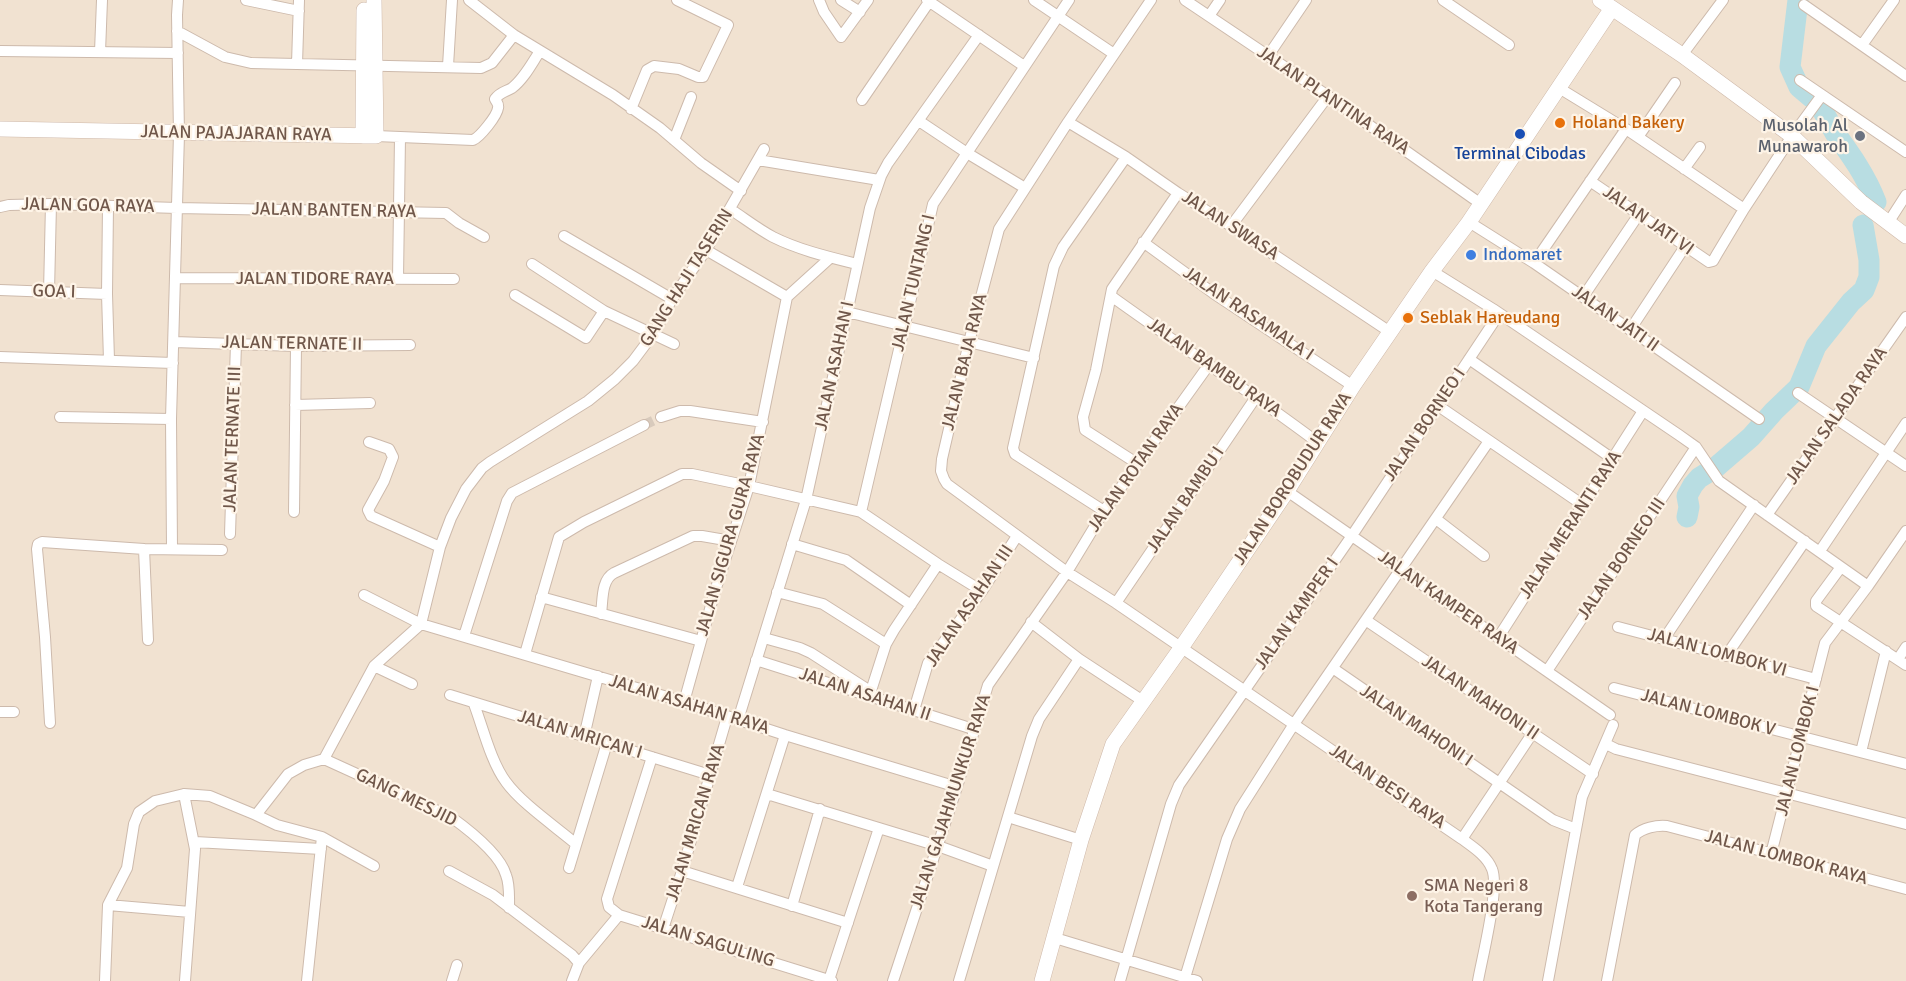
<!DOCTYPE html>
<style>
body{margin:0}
canvas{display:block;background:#faf0e2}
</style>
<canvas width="1906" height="981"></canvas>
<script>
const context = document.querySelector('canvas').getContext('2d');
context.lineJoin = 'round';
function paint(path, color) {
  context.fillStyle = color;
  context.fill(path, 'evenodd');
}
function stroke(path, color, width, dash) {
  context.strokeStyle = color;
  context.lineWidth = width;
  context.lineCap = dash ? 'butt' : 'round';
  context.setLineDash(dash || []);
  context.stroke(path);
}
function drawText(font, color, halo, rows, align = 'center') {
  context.font = font + ' Signika,sans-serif';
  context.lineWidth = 4.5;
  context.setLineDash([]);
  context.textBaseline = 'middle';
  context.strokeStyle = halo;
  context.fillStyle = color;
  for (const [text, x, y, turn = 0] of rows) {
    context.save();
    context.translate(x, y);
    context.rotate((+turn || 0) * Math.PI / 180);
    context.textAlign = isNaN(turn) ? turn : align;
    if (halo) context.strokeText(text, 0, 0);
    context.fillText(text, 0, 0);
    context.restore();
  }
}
const residential = new Path2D(`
 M 0,0 L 1906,0 L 1906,981 L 0,981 Z`);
const river = new Path2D(`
 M 1798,0 L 1790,67 L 1799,87 L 1812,98
 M 1818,104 C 1825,113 1829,123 1835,133 C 1851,155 1866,176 1876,202
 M 1687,517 L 1689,507 L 1687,496 L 1693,485 L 1699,478 L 1715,468 L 1751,437 L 1774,411 L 1799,387 L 1816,346 L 1851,302 L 1864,290 L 1869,277 L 1869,260 L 1863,225`);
const streetTunnel = new Path2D(`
 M 644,425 L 661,417`);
const street = new Path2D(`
 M 246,0 L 299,11
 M 469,0 L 514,35 L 613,95 L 660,128 L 701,163 L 741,191
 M 819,0 L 824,12 L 841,37 L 868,0
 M 841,0 L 860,12
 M 927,0 L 1024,66
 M 1034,0 L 1114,54
 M 1151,0 L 1068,122 L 999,229 L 969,342 L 942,459 L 941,471 L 944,479 L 947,484 L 1067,572 L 1116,603 L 1462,839 C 1473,847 1487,856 1492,869 C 1500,888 1482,958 1478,981
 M 1185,0 L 1328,96 L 1481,204
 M 1443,0 L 1509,45
 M 1804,5 L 1906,76
 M 1209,16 L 1220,0
 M 177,31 L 225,57 L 251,63 L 481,68 L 492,63 L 514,35
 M 1862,45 L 1894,0
 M 0,51 L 178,53
 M 100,52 L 102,0
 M 1682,55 L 1723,0
 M 1268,56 L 1306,0
 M 297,64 L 299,0
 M 448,66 L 452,0
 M 1800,80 L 1906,152
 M 1559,88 L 1626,129 L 1744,209 L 1792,136 L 1822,95
 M 862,100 L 929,2
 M 631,109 L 647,70 L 654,66 L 679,69 L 698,77 L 703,77 L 728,25 L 677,0
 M 919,121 L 967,153 L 1025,188
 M 1068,122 L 1126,157 L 1178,193 L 1231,226 L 1390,332
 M 376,136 L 473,140 C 480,137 497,116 498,108 C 499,104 497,103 495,99 C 500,92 505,92 512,88 C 524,79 532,63 540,51
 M 1638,137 L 1675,83
 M 674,140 L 691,97
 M 758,160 L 879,180
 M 1684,169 L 1700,147
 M 1590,181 L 1709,262 L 1713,261 L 1717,254 L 1744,209
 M 108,206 L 107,294 L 109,360
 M 0,207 L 9,205 L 51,204 L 177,208 L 446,213 L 459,223 L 484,237
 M 730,209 C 744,218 758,229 773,237 C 799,250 829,257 857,264
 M 1469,222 L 1534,263 L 1759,419
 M 1888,223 L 1906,195
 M 1231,226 L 1328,96
 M 564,236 L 672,299
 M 1143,242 L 1213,293 L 1353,386
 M 706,250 L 787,297
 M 1534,263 L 1626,129
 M 532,264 L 604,311 L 674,344
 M 1432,271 L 1493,309 L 1679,435 L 1696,447 L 1719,481 L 1868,586
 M 175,278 L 454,279
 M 398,279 L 400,137
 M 0,290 L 107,294
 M 49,292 L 51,204
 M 515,295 L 586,338 L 604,311
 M 1111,296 C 1179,345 1249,391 1317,442
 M 787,297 L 830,258
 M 1583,297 L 1639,214
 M 847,312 L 1034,358
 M 1630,330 L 1686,245
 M 174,342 L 296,346 L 410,345
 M 0,357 L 173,363
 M 1469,359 L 1613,459
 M 1798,393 L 1906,466
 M 295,405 L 370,403
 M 1437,405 L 1583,505
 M 60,417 L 171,419
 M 661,417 L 680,411 L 690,411 L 763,422
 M 369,442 L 389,449 L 393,457 L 384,481 L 368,510 L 371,516 L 440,547
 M 1138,464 L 1085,430 L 1083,417 L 1096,370 L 1112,289 L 1178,193
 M 1287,491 L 1610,715
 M 1104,511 L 1015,454 L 1013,448 L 1054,266 L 1063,247 L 1126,157
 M 294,512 L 296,346
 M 861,512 L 933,204 L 1069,0
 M 1767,515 L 1906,317
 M 1436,519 L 1484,556
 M 230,534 L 236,343
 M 792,544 L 846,560 L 911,605
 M 172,549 L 171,419 L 179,134 L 177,15 L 178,0
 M 1820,551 L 1906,423
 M 1841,567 L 1816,601 L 1816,606 L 1906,665
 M 777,592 L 823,604 L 886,644
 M 364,595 L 421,624 L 684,702 L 785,735 L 957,787
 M 541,597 L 701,641
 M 1116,603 L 1256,397
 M 601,614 C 603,600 601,580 614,573 L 693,536 L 702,536 L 731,541
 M 1367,621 L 1593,774
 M 1031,622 L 1079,659 L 1143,701
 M 1618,627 L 1816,679
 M 464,636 L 507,501 L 512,493 L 644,425
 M 764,638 L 800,648 L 811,653 L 870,691
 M 1498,638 L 1643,411
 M 1664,639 L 1754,505
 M 148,640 L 144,549 L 222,550
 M 525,654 L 559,537 L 584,522 L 682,474 L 692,474 L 749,486 L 861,512 L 938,564 L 982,591
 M 1726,656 L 1805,541
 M 1898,659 L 1906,647
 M 756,660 L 973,729
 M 374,666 L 412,684
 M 1334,669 L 1553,820 L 1576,829
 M 1547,671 L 1696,447
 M 1614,688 L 1906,764
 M 450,695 L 710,775
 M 869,697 L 886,644 L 894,630 L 938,564
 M 684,702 L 715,591 L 749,486 L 787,297
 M 474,704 C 483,728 491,762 506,782 C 521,803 556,827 576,844
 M 914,710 L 928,663 L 982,591 L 1017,536
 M 0,712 L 14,712
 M 738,720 L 806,500 L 870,208 L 881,176 L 888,163 L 979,35
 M 50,723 L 45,637 L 37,549 L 38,544 L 42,542 L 144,549
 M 584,737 L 598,676
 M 1606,744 L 1616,749 L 1906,824
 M 1861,752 L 1886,651
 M 652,757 L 607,899 L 609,907 L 619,915 L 832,981
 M 324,759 L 451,817 C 469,830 500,854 506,875 C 510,885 509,897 509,908
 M 184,794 L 195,849 L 185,981
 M 767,794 L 938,846 L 993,866
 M 256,815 L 277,825 L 322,837 L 307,981
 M 1008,817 L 1081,840
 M 322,837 L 374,866
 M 1462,839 L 1532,734
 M 195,842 L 321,849
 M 1771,854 L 1825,643 L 1868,586 L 1906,531
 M 569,868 L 607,743
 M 449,871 L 493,895 L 572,955 L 579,963 L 619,915
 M 682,871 L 848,923
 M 737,887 L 785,735
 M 108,905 L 190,912
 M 792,906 L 820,809
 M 663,929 L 682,871 L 727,717
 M 1055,938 L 1197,981
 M 829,980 L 879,828
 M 105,981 L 108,905 L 127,868 L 134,824 L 139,812 L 155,801 L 184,794 L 210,796 L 256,815 L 288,774 L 304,765 L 324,759 L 374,666 L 421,624 L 440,547 L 451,518 L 466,489 L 482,468 L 490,462 L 588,401 L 615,379 L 633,361 L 654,333 L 672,299 L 706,250 L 764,149
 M 452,981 L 457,965
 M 572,981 L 579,963
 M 893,981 L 957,787 L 988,685 L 1067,572 L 1104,511 L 1208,366
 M 959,981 L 1032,736 L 1039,719 L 1079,659
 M 1120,981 L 1171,804 L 1179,785 L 1351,537 L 1499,314
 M 1184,981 L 1227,839 L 1240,809 L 1294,724 L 1489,441
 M 1548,981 L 1582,797 L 1613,725
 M 1607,981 L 1635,835 C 1643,828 1656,825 1667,826 L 1906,889`);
const secondary = new Path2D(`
 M 1600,0 L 1682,55 L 1792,136 L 1861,202 L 1906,236
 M 0,129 L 376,136 L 374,0
 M 363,136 L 364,10
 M 1042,981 L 1081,840 L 1113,744 L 1181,648 L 1287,491 L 1353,386 L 1432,271 L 1469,222 L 1612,8`);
const markers = [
 [1560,123,6,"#e8710a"],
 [1520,134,6,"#1a4fb4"],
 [1860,136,6,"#6b7280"],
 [1471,255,6,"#3f7fe0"],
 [1408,318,6,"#e8710a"],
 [1412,896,6,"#8d6e63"]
];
const streetNames = [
 ["JALAN PLANTINA RAYA",1333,101,34],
 ["JALAN PAJAJARAN RAYA",236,134,1],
 ["JALAN GOA RAYA",88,206,1],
 ["JALAN BANTEN RAYA",334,211,1],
 ["JALAN JATI VI",1648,221,35],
 ["JALAN SWASA",1230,226,33],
 ["GANG HAJI TASERIN",687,278,-58],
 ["JALAN TIDORE RAYA",315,279],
 ["JALAN TUNTANG I",914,283,-77],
 ["GOA I",54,292,2],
 ["JALAN RASAMALA I",1248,314,34],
 ["JALAN JATI II",1615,319,35],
 ["JALAN TERNATE II",292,344,1],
 ["JALAN BAJA RAYA",965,362,-76],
 ["JALAN ASAHAN I",835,366,-78],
 ["JALAN BAMBU RAYA",1214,368,35],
 ["JALAN SALADA RAYA",1837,416,-55],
 ["JALAN BORNEO I",1425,425,-56],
 ["JALAN TERNATE III",233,439,-88],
 ["JALAN ROTAN RAYA",1136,468,-55],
 ["JALAN BOROBUDUR RAYA",1293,479,-57],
 ["JALAN BAMBU I",1186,500,-56],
 ["JALAN MERANTI RAYA",1571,525,-57],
 ["JALAN SIGURA GURA RAYA",731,535,-74],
 ["JALAN BORNEO III",1622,559,-56],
 ["JALAN KAMPER RAYA",1448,603,35],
 ["JALAN ASAHAN III",970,606,-56],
 ["JALAN KAMPER I",1297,614,-55],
 ["JALAN LOMBOK VI",1717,653,15],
 ["JALAN ASAHAN II",865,695,18],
 ["JALAN MAHONI II",1480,698,34],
 ["JALAN ASAHAN RAYA",689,705,17],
 ["JALAN LOMBOK V",1708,713,15],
 ["JALAN MAHONI I",1416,726,34],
 ["JALAN MRICAN I",580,735,17],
 ["JALAN LOMBOK I",1798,751,-76],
 ["JALAN BESI RAYA",1387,787,34],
 ["GANG MESJID",406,798,26],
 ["JALAN GAJAHMUNKUR RAYA",951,802,-72],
 ["JALAN MRICAN RAYA",696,823,-73],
 ["JALAN LOMBOK RAYA",1786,858,15],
 ["JALAN SAGULING",708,942,17]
];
const foodNames = [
 ["Holand Bakery",1572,123],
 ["Seblak Hareudang",1420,318]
];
const worshipNames = [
 ["Musolah Al",1848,126],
 ["Munawaroh",1848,147]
];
const transitNames = [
 ["Terminal Cibodas",1520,154]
];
const shopNames = [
 ["Indomaret",1483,255]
];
const educationNames = [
 ["SMA Negeri 8",1424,886],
 ["Kota Tangerang",1424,907]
];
paint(residential, '#f1e2d1');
stroke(river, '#b8dde2', 21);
stroke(streetTunnel, '#d8cabc', 10, [10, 5]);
stroke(street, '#cdbaac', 12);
stroke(secondary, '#cfb9aa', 16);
stroke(street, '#fff', 10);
stroke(secondary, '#fff', 15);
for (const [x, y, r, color] of markers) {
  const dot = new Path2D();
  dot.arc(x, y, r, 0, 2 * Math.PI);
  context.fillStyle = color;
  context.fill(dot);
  stroke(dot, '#fef4e7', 2);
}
drawText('18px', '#70574a', '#fef4e7', streetNames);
drawText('18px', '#c56008', '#fef4e7', foodNames, 'left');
drawText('18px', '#5b616d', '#fef4e7', worshipNames, 'right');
drawText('18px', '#164399', '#fef4e7', transitNames);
drawText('18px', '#366cbe', '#fef4e7', shopNames, 'left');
drawText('18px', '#785e54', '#fef4e7', educationNames, 'left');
</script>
